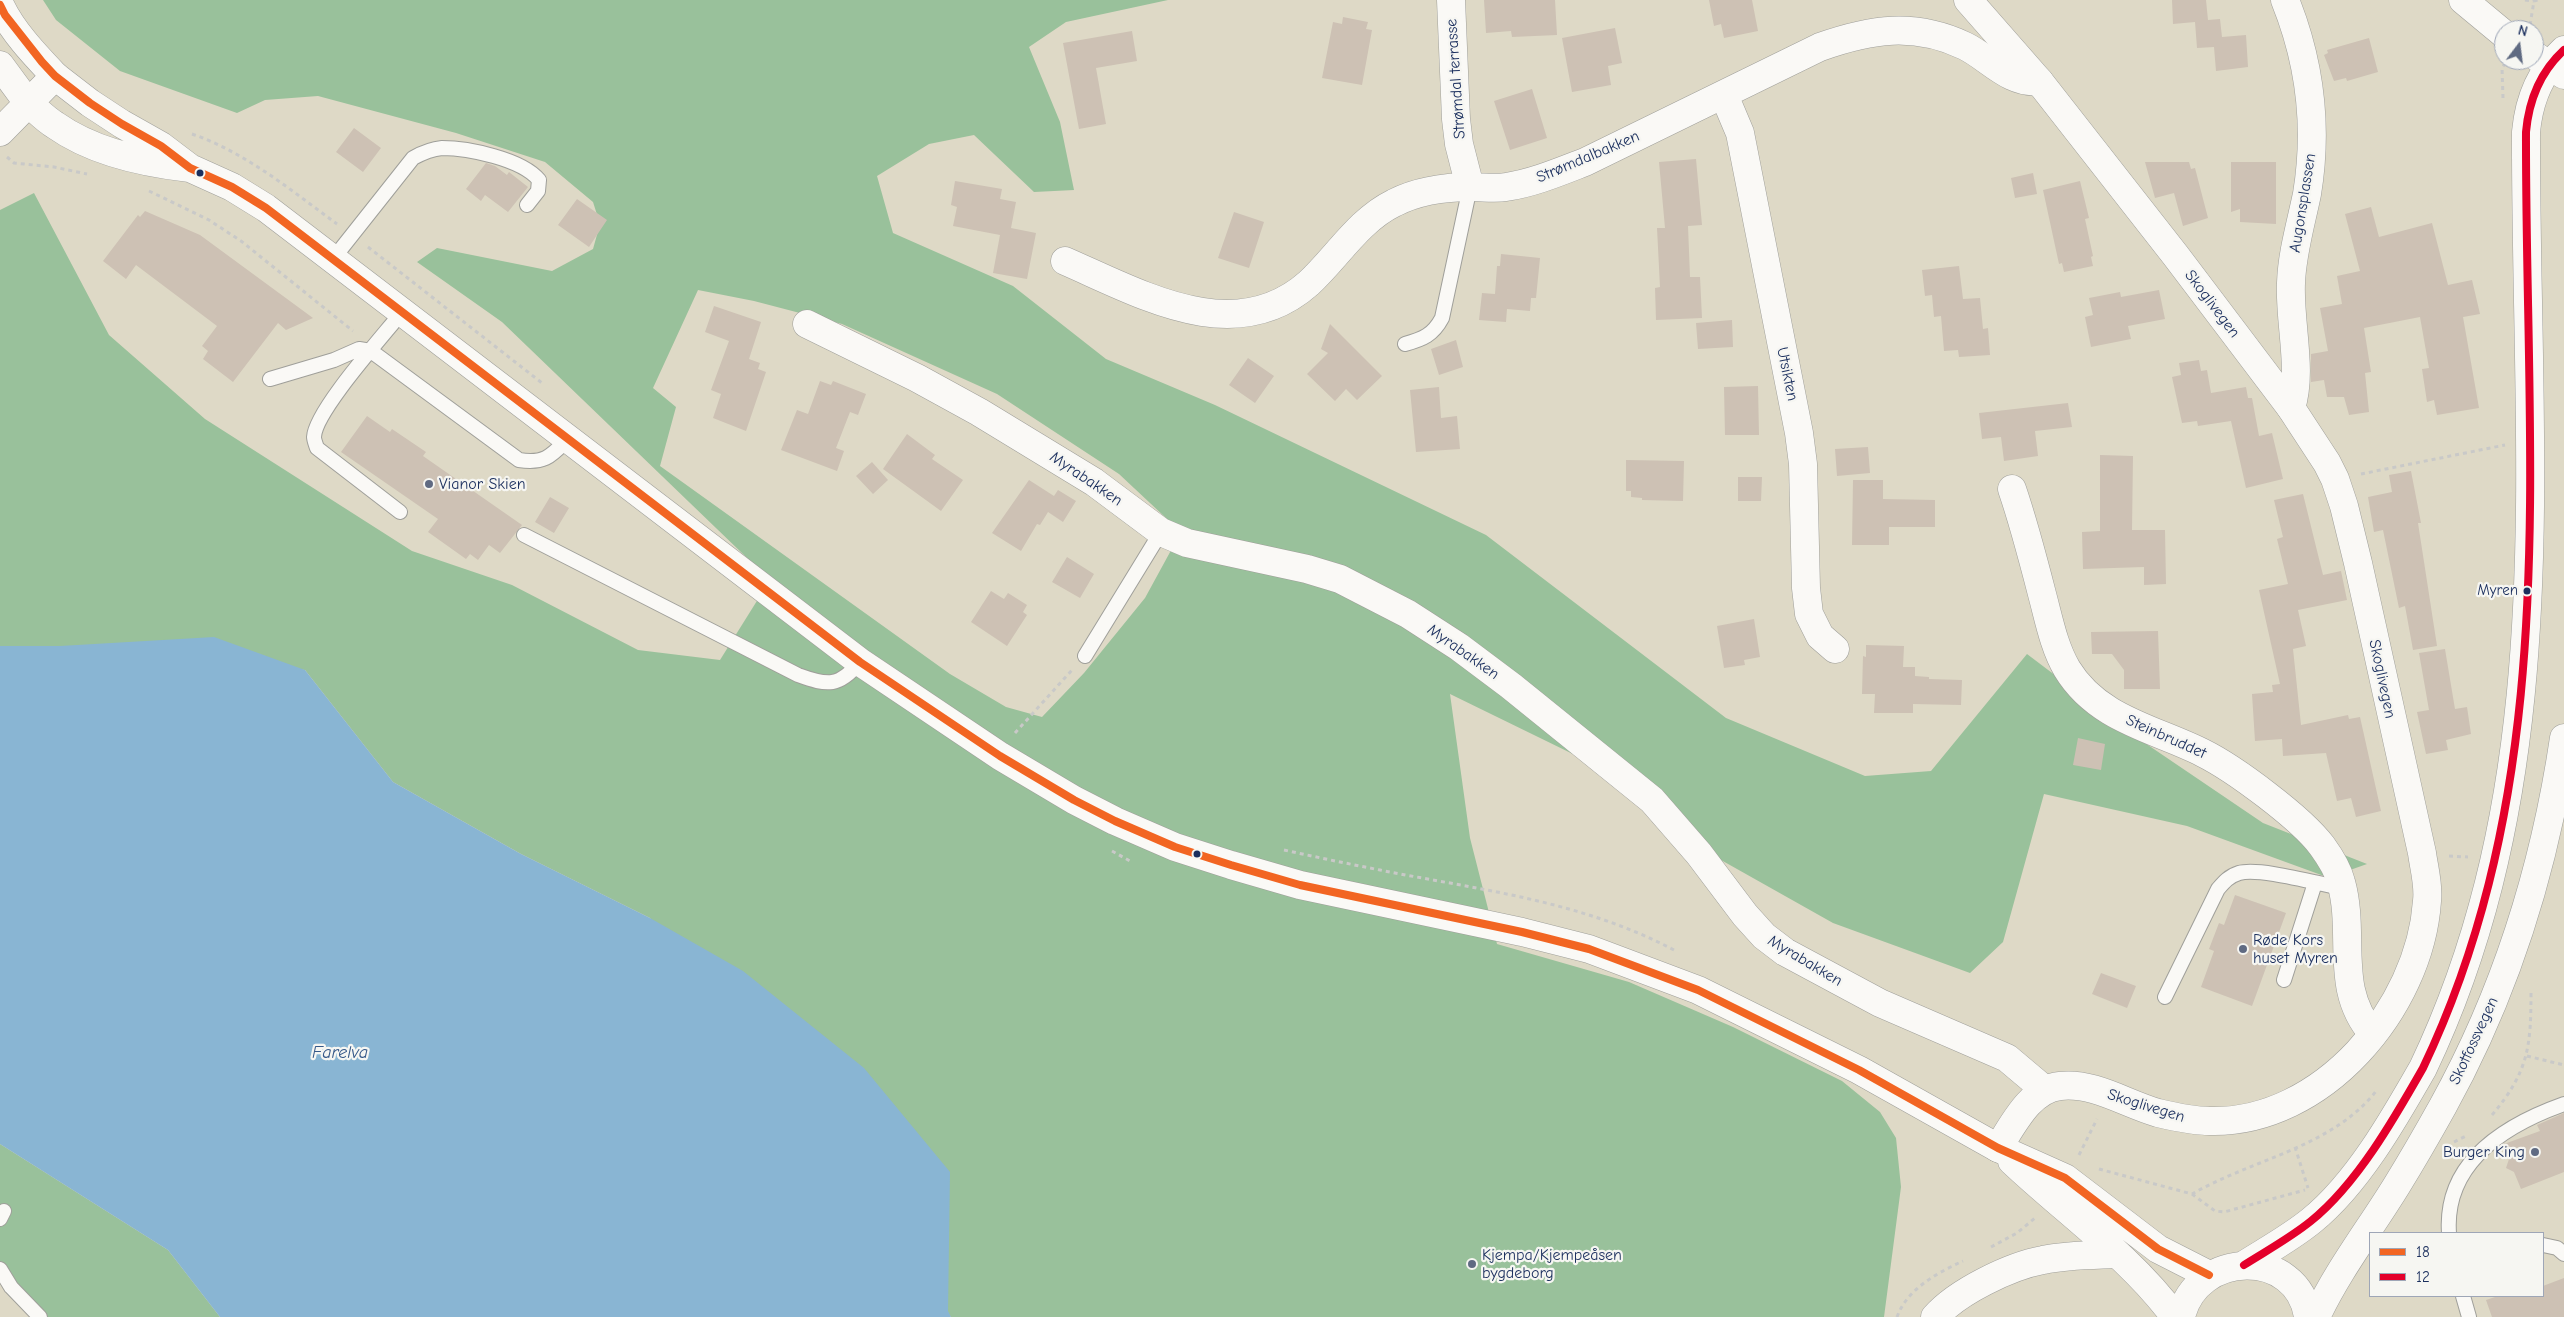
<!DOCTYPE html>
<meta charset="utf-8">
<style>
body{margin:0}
#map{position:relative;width:2564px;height:1317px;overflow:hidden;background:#ded9c6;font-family:"Comic Neue",sans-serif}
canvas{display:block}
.legend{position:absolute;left:2369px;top:1232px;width:175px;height:65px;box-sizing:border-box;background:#f6f6f2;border:1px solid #9ea6b7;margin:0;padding:6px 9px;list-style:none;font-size:15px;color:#1b2f5e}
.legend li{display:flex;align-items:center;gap:10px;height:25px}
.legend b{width:25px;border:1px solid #9ea6b7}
.north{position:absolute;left:2494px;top:20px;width:50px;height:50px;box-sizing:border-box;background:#f6f6f2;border:1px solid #9ea6b7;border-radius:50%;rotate:15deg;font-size:14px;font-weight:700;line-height:20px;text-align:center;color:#1b2f5e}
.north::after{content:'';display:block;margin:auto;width:18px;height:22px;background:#5f6a82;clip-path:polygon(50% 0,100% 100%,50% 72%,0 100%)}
</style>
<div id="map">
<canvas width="2564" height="1317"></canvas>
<ul class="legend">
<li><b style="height:6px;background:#f26522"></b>18</li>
<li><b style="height:6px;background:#e4002b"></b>12</li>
</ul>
<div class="north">N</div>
</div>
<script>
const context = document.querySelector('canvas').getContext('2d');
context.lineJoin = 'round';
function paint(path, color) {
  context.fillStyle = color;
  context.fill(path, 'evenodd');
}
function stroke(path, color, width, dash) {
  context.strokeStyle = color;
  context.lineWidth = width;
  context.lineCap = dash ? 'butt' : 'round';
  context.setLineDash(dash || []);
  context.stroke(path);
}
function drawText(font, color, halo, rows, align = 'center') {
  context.font = font + ' "Comic Neue",sans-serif';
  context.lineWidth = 4.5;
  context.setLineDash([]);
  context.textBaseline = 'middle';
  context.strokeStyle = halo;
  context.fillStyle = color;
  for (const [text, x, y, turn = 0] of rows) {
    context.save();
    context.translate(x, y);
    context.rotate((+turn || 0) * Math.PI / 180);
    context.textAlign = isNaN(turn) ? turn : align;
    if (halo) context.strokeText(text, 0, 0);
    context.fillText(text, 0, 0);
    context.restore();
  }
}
const forest = new Path2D(`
 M 43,0 L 1168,0 L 1066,22 L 1029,47 L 1060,122 L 1074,190 L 1034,192 L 974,135 L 929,144 L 877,176 L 893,233 L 1013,286 L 1106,359 L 1215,405 L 1486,535 L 1726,718 L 1865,776 L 1931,771 L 2027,654 L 2142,741 L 2263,823 L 2367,864 L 2336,875 L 2324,876 L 2187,826 L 2044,794 L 2003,942 L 1970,973 L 1833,923 L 1705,851 L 1579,757 L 1450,694 L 1470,838 L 1497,944 L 1629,982 L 1733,1027 L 1842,1081 L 1880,1112 L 1896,1138 L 1901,1187 L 1884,1317 L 951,1317 L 650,918 L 521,854 L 393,782 L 305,670 L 60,646 L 0,646 L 0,210 L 34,193 L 109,335 L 205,419 L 412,551 L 512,585 L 638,650 L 720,660 L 770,580 L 502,322 L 417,262 L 437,248 L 552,271 L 593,249 L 600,224 L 593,202 L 545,162 L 456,133 L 318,96 L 265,100 L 237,113 L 120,71 L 56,20 ZM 698,290 L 754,301 L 842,324 L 997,394 L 1119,474 L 1181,532 L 1145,598 L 1084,673 L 1042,717 L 1006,707 L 950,674 L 660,466 L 676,407 L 653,388 Z
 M 0,1144 L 168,1250 L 220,1317 L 47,1317 L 19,1285 L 0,1277 Z`);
const water = new Path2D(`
 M 214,637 L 305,670 L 393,782 L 521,854 L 650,918 L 743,971 L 864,1068 L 950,1172 L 948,1311 L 951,1317 L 220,1317 L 168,1250 L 0,1144 L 0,646 L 60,646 Z`);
const building = new Path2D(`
 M 1484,0 L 1555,0 L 1557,35 L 1512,37 L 1511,31 L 1486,33 Z
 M 1709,0 L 1752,0 L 1758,31 L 1724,38 L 1721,24 L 1714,26 Z
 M 2172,0 L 2206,0 L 2208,20 L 2220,19 L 2222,37 L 2246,35 L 2248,67 L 2216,71 L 2214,47 L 2197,48 L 2195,22 L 2173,24 Z
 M 1343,17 L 1368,22 L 1366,29 L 1372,30 L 1362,85 L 1322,78 L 1333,22 L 1342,24 Z
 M 1615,28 L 1622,63 L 1608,66 L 1611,85 L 1572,92 L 1562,38 Z
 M 1132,31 L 1137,61 L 1096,68 L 1106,124 L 1079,129 L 1063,43 Z
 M 2369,38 L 2378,72 L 2347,81 L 2346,78 L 2334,81 L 2324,55 L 2328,53 L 2327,50 Z
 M 1532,89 L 1547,138 L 1510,150 L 1494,101 Z
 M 354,128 L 381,148 L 363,172 L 336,152 Z
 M 1696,159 L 1702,225 L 1688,226 L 1690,277 L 1700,277 L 1702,318 L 1656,320 L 1655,288 L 1660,287 L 1657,228 L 1665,228 L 1659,162 Z
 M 2145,162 L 2189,162 L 2191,169 L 2195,168 L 2208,218 L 2183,226 L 2174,193 L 2155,198 Z
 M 2231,162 L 2276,162 L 2276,224 L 2240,222 L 2240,209 L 2231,212 Z
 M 486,163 L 495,166 L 507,175 L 509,172 L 528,187 L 508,212 L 485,195 L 481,201 L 466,189 Z
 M 2033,173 L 2037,194 L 2015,198 L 2011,178 Z
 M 955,181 L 1002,189 L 1000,199 L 1016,202 L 1011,228 L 1036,233 L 1027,279 L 993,273 L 1000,235 L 953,226 L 957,207 L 951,205 Z
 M 2080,181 L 2089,218 L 2085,219 L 2093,256 L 2091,257 L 2093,266 L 2064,272 L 2062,263 L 2059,264 L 2043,190 Z
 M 577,199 L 607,220 L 589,247 L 558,225 Z
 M 2371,207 L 2379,237 L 2432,223 L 2448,285 L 2472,280 L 2480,314 L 2463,317 L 2479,408 L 2437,415 L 2434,400 L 2427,402 L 2422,369 L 2429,368 L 2420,317 L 2364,328 L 2371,372 L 2365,373 L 2369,412 L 2349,415 L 2344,397 L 2327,397 L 2324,380 L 2311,382 L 2311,354 L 2328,351 L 2320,308 L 2342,304 L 2337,276 L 2360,271 L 2345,214 Z
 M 145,211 L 200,235 L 313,318 L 286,330 L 278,323 L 233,382 L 203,359 L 208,351 L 202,346 L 217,326 L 136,265 L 126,279 L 103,261 L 138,215 L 140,217 Z
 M 1234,212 L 1264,222 L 1249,268 L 1218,258 Z
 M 1501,254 L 1540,258 L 1536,298 L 1531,298 L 1530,311 L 1507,309 L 1506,322 L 1479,320 L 1482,293 L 1495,294 L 1497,266 L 1500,266 Z
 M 1959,266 L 1963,299 L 1980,298 L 1983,329 L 1988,328 L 1990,355 L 1959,357 L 1958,350 L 1944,351 L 1941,316 L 1934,317 L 1932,295 L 1925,296 L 1922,270 Z
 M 2159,290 L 2165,319 L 2128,326 L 2131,339 L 2091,347 L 2085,317 L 2093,315 L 2089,298 L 2120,292 L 2121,297 Z
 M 714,306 L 761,322 L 749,359 L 760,363 L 758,369 L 766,372 L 746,431 L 713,418 L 721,394 L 711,390 L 729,341 L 705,332 Z
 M 1732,320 L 1733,347 L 1698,349 L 1696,323 Z
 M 1330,324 L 1382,376 L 1357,400 L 1346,389 L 1335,401 L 1307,374 L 1328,353 L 1321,349 Z
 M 1456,340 L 1463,367 L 1439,375 L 1431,349 Z
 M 1248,358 L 1274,376 L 1255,403 L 1229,385 Z
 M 2199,360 L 2201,371 L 2207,370 L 2211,393 L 2246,387 L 2248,398 L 2252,398 L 2259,436 L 2272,433 L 2283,479 L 2246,488 L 2231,421 L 2198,426 L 2197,421 L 2182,423 L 2172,377 L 2181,375 L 2179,363 Z
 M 820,381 L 831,385 L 833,381 L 866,394 L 858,415 L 850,412 L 836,448 L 844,451 L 837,471 L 781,450 L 797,410 L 808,414 Z
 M 1758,386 L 1759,435 L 1725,435 L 1724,387 Z
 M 1439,387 L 1441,418 L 1457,416 L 1460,449 L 1416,452 L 1410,390 Z
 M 2068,403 L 2072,427 L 2035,431 L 2038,456 L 2004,461 L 2001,437 L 1982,439 L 1979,413 Z
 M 367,416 L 390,432 L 392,429 L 426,452 L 423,456 L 522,525 L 500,553 L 489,545 L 478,560 L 470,554 L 466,559 L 428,532 L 438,519 L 341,452 Z
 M 907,434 L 935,455 L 932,459 L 963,480 L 941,511 L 883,469 Z
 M 1868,447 L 1870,473 L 1837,476 L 1835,449 Z
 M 2100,455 L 2133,456 L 2132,530 L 2165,530 L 2166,584 L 2144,585 L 2144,567 L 2083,569 L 2082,532 L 2100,531 Z
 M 1626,460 L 1684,461 L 1683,501 L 1642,500 L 1642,498 L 1631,497 L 1631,491 L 1626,491 Z
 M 872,462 L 888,480 L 873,494 L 856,476 Z
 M 2411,471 L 2421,523 L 2418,523 L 2437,646 L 2413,650 L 2405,606 L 2399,608 L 2383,530 L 2374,532 L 2368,497 L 2392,492 L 2389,475 Z
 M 1738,477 L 1762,477 L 1761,501 L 1738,501 Z
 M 1029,480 L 1054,496 L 1058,490 L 1076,501 L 1063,522 L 1048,512 L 1040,525 L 1037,524 L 1021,551 L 992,533 Z
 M 1853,480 L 1883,480 L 1883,499 L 1935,500 L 1935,527 L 1889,527 L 1889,545 L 1852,545 Z
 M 2303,494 L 2323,575 L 2341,571 L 2347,600 L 2298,610 L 2306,646 L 2293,649 L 2301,725 L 2348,715 L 2349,719 L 2360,717 L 2381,811 L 2356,817 L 2351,798 L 2337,801 L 2326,753 L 2283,756 L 2282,739 L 2255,741 L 2252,694 L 2273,692 L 2272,685 L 2280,684 L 2259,590 L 2288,584 L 2277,539 L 2283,537 L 2274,500 Z
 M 550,497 L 569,508 L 554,533 L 535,522 Z
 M 1067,557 L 1094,574 L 1080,598 L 1052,582 Z
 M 991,591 L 1004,599 L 1008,593 L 1027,605 L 1023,612 L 1027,615 L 1007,646 L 971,622 Z
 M 1754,619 L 1760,657 L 1744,660 L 1745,665 L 1724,668 L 1717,626 Z
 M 2158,631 L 2160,689 L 2124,689 L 2124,670 L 2112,654 L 2092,654 L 2091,632 Z
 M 1866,645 L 1904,646 L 1903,667 L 1915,667 L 1915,676 L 1929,677 L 1929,679 L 1962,680 L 1961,705 L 1913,704 L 1913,713 L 1874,713 L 1875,694 L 1862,694 L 1863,656 L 1866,657 Z
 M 2445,649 L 2455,709 L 2467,707 L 2471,734 L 2446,740 L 2448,750 L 2426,754 L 2417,712 L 2429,710 L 2419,653 Z
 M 2078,738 L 2105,744 L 2101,770 L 2073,765 Z
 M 2235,895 L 2286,913 L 2252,1006 L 2201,987 L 2214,951 L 2209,949 L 2219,923 L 2224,925 Z
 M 2101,973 L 2136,986 L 2127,1008 L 2092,994 Z
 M 2564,1113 L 2564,1172 L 2521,1189 L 2514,1172 L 2506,1168 L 2509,1159 L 2504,1144 L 2540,1131 L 2537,1125 Z
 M 2564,1278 L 2564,1317 L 2492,1317 L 2486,1300 L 2498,1296 L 2543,1296 L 2543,1286 Z`);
const path = new Path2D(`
 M 2525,0 L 2534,1
 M 2530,25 L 2534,1 L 2538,0
 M 2503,98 L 2502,68 L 2507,61
 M 192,134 C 245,152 292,191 337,224
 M 7,157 L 14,163 L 54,167 L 87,174
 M 149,191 L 209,220 L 241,241 L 353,331
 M 368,247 L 542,383
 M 2361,474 L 2505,445
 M 1015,733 L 1072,670
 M 1284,850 C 1334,861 1383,871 1433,880 C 1517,895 1598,910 1674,950
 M 1112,851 L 1130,861
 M 2449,856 L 2468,857
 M 2527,1056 L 2564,1065
 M 2492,1115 C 2529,1071 2531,1046 2531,990
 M 2454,1142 L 2468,1135
 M 2295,1147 L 2308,1188
 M 2079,1155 L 2097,1119
 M 2099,1169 L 2192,1194 C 2253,1159 2333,1147 2377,1090
 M 2192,1194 L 2215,1211 L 2224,1212 L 2305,1190
 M 1991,1247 L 2017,1233 L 2035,1218
 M 1897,1317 C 1907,1289 1937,1273 1963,1261`);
const service = new Path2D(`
 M 333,259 L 413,158 C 422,153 431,149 442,148 C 468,148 522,159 539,180 L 538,191 L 527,205
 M 1405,344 C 1423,339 1433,335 1442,318 L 1470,187
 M 270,379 L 334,360 L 359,349 L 371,351 L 519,460 C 545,464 551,456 568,439
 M 400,512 L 317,448 C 316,445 314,440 314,437 C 315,411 384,335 402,312
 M 524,535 L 798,675 C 828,686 839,687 860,662
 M 1085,656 L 1161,532
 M 2284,980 L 2315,883
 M 2165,997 L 2218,889 C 2224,882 2229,876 2239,873 C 2259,867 2319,884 2342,888
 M 0,1219 L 4,1211
 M 2449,1233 C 2444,1162 2505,1125 2564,1104
 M 2543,1245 L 2557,1248 L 2564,1254
 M 0,1269 L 11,1287 L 40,1317
 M 2463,1296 L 2469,1317`);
const minor = new Path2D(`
 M 1451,0 L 1456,119 L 1459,144 L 1470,187
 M 2285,0 C 2310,62 2318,127 2307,194 C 2301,223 2292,253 2291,283 C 2289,322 2303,371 2291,408
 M 1724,95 L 1740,133 L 1799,433 L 1803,464 L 1806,588 L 1809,614 L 1820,636 L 1835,649
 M 1065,261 C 1141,294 1235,349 1309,283 C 1337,257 1359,220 1394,203 C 1417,191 1446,187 1472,187 C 1483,187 1495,189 1506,187 C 1533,183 1559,172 1585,162 L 1820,47 C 1871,29 1914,22 1965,46 C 1988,57 2010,85 2039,81
 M 807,324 L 917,378 L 979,412 L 1094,482 L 1161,532 L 1187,543 L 1307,569 L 1340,579 L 1408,614 L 1459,647 L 1511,686 L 1652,800 L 1699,854 L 1745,915 L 1764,936 L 1785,952 L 1880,1003 L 2007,1058 L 2045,1090
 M 2012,489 C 2024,524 2033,559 2042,594 C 2049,620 2054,647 2067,669 C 2098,720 2156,729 2203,753 C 2235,769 2301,818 2322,846 C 2330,857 2338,870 2341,882 C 2356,935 2333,989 2373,1034
 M 1935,1317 C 1957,1292 2010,1266 2043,1260 C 2066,1255 2091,1255 2115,1254`);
const tertiary = new Path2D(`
 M 1968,0 L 2039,81 L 2176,256 L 2291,408 L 2327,463 L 2335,479 L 2344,506 L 2358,563 L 2422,853 C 2424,868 2429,885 2427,901 C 2420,1008 2322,1124 2210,1121 C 2193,1121 2175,1117 2158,1113 C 2126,1104 2094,1082 2060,1086 C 2030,1089 2013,1125 1998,1148
 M 0,5 C 12,31 35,55 55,76
 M 0,65 L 28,103`);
const secondary = new Path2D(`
 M 2463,0 L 2504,34
 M 2534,55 L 2564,75`);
const primary = new Path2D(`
 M 28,103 C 37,110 45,119 55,125 C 93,152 144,163 190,168
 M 0,132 L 55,76 L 90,103 L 122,124 L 161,146 L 190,168 L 232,187 L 266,208 L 860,662 L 1000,756 L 1074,800 L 1115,821 L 1175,847 L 1231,865 L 1300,885 L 1522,932 L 1589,949 L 1698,990 L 1859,1070 L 1998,1148 L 2065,1178 L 2158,1249 L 2209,1275
 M 2012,1161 C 2066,1212 2131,1257 2175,1317
 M 2244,1265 C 2266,1251 2290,1238 2311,1221 C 2357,1184 2394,1119 2423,1068 C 2564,772 2525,452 2526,132 C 2529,99 2540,72 2564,50
 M 2181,1317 C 2196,1250 2298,1247 2308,1317
 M 2316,1317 C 2338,1270 2370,1229 2397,1185 C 2413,1159 2428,1133 2443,1106 C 2506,992 2545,866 2564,738`);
const bus1 = new Path2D(`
 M 0,5 L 5,15 L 42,62 L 55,76 L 90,103 L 122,124 L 161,146 L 190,168 L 232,187 L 266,208 L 860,662 L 1000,756 L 1074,800 L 1115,821 L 1175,847 L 1231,865 L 1300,885 L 1522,932 L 1589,949 L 1698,990 L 1859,1070 L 1998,1148 L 2065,1178 L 2158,1249 L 2209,1275`);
const bus2 = new Path2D(`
 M 2244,1265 C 2266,1251 2290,1238 2311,1221 C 2357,1184 2394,1119 2423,1068 C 2564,772 2525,452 2526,132 C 2529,99 2540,72 2564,50`);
const markers = [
 [200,173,4.5,"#1b2f5e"],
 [429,484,5,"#5f6a82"],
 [2527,591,4.5,"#1b2f5e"],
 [1197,854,4.5,"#1b2f5e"],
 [2243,949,5,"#5f6a82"],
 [2535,1152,5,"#5f6a82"],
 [1472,1264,5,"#5f6a82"]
];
const busNames = [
 ["Myren",2518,591]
];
const streetNames = [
 ["Strømdal terrasse",1456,79,-94],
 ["Strømdalbakken",1588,157,-23],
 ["Augonsplassen",2303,203,-81],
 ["Skoglivegen",2212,304,53],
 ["Utsikten",1787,374,78],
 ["Myrabakken",1086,479,34],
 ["Myrabakken",1463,652,35],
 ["Skoglivegen",2382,679,78],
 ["Steinbruddet",2166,737,24],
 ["Myrabakken",1805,961,31],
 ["Skotfossvegen",2474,1041,-65],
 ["Skoglivegen",2146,1106,17]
];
const poiNames = [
 ["Vianor Skien",439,484],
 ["Røde Kors",2253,940],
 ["huset Myren",2253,958],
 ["Burger King",2525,1152,"right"],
 ["Kjempa/Kjempeåsen",1482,1255],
 ["bygdeborg",1482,1273]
];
const waterNames = [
 ["Farelva",340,1053]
];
paint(forest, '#99c19b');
paint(water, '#89b5d3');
paint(building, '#cdc1b4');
stroke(service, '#9f9f9a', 16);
stroke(minor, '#9f9f9a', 29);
stroke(tertiary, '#9f9f9a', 29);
stroke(secondary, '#9f9f9a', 29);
stroke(primary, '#9f9f9a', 29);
stroke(path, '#c9c9c8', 3, [4, 4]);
stroke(service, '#faf9f6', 14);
stroke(minor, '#faf9f6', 28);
stroke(tertiary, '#faf9f6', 28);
stroke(secondary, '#faf9f6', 28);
stroke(primary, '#faf9f6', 28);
stroke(bus1, '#f26522', 8);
stroke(bus2, '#e4002b', 8);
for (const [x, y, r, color] of markers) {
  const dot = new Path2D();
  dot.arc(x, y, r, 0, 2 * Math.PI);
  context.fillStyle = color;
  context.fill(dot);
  stroke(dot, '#f6f6f2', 2);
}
drawText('15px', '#1b2f5e', '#f6f6f2', busNames, 'right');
drawText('16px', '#1b2f5e', '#f6f6f2', streetNames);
drawText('16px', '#1b2f5e', '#f6f6f2', poiNames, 'left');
drawText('italic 18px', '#355889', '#f6f6f2', waterNames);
</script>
